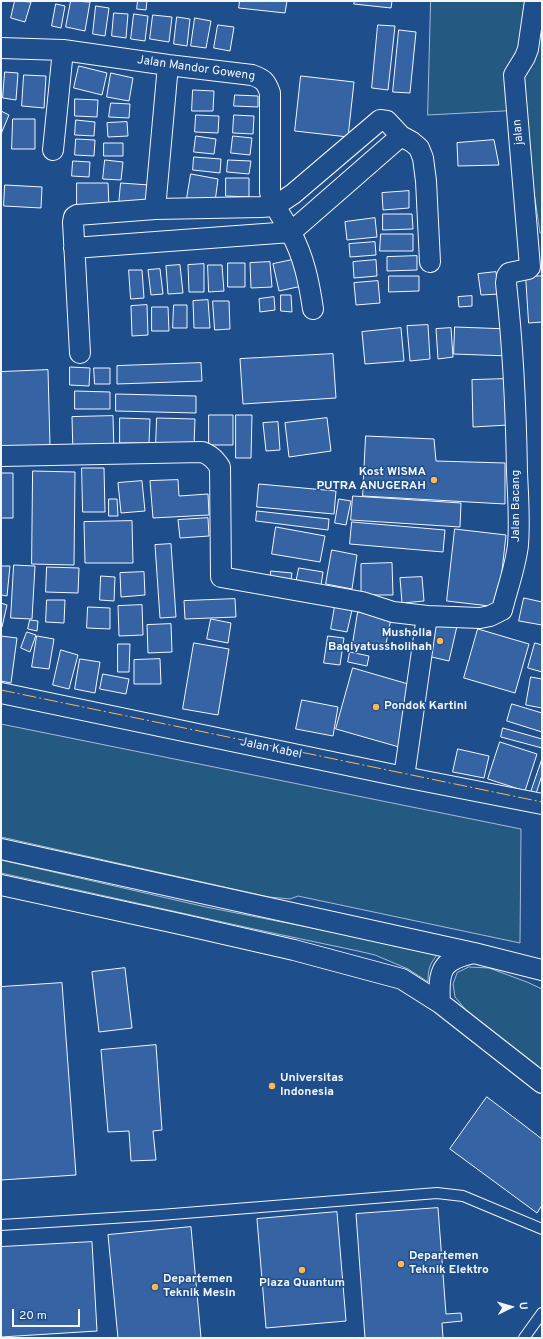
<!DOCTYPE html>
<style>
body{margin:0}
#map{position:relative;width:543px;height:1339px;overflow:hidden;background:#1f4e8c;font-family:Overpass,sans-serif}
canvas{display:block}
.frame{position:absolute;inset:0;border:2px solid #f2f6ff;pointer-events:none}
.north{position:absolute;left:491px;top:1287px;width:40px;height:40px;-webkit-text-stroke:3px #1f4e8c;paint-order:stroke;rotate:85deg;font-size:11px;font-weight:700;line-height:16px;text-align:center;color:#f2f6ff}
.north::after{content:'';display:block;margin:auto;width:14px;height:18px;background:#f2f6ff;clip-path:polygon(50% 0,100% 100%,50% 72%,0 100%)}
.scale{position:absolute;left:12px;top:1309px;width:68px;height:18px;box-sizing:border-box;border:2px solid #f2f6ff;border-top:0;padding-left:5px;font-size:12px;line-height:14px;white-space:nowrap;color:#f2f6ff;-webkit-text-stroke:3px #1f4e8c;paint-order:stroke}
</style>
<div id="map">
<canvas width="543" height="1339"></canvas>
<div class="frame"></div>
<div class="north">U</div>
<div class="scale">20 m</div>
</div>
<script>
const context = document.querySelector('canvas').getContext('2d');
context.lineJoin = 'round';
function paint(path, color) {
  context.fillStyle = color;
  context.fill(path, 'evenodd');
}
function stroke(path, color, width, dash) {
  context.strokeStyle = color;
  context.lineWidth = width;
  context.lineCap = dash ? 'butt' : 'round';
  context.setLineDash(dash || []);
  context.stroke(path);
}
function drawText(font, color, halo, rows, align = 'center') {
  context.font = font + ' Overpass,sans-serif';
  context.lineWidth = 3;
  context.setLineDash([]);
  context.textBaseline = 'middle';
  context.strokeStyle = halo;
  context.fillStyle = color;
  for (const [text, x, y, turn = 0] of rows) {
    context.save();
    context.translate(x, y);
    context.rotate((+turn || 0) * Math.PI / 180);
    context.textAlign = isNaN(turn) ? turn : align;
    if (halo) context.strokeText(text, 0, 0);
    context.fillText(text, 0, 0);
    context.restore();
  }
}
const green = new Path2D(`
 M 431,1 L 542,1 L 542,233 L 540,233 L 522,110 L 428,115 Z
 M 1,724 L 521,829 L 520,943 L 298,896 L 290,899 L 269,897 L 1,837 Z
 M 1,860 L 206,907 L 439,953 C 430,963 428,968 428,982 L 408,969 L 375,955 L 358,951 L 254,929 L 1,873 Z
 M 469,967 L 489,968 L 527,982 L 542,989 L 542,1069 L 466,1010 L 455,997 L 453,984 L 457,973 Z`);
const building = new Path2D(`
 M 15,1 L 31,2 L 25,22 L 11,18 Z
 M 71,1 L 90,2 L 85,31 L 66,27 Z
 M 138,1 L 147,1 L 146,10 L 137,9 Z
 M 240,1 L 287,1 L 285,13 L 239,8 Z
 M 355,1 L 392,1 L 391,8 L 354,4 Z
 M 56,4 L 65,6 L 61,28 L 52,26 Z
 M 96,6 L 109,8 L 105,36 L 93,34 Z
 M 114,13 L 128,14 L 126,38 L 112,36 Z
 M 134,14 L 148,16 L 145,41 L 131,39 Z
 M 153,15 L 172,17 L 169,42 L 150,39 Z
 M 177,17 L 190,19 L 187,46 L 174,44 Z
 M 195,18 L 211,21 L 206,48 L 191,46 Z
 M 218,25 L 234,27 L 230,51 L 214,48 Z
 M 378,25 L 395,26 L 388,90 L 372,88 Z
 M 399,30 L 416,32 L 410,93 L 393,92 Z
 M 79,66 L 107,73 L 102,95 L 74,88 Z
 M 5,72 L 18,73 L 16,100 L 3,98 Z
 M 111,73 L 133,78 L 129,101 L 107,97 Z
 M 24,75 L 46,76 L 44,108 L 22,106 Z
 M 301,76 L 354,82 L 348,137 L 295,131 Z
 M 193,90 L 214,91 L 213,111 L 192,111 Z
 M 235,95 L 258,96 L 258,107 L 234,106 Z
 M 75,99 L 98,100 L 97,117 L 75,116 Z
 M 111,103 L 130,104 L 129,118 L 109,117 Z
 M 1,111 L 9,115 L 1,134 Z
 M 196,115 L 219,116 L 218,133 L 195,132 Z
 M 234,115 L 254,116 L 253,134 L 233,133 Z
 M 13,119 L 35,119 L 35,149 L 12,149 Z
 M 76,120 L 95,122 L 94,136 L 75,135 Z
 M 127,122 L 128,136 L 108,137 L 107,123 Z
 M 196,136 L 216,139 L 214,154 L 194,152 Z
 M 233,136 L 252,138 L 250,155 L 231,153 Z
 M 76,139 L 95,140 L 94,156 L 75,155 Z
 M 494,140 L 499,165 L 458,166 L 457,143 Z
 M 104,143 L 123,143 L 123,156 L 104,156 Z
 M 194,157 L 221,159 L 220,173 L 193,170 Z
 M 105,160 L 123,162 L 121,180 L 103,179 Z
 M 228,160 L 251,161 L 249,174 L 227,172 Z
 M 73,161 L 90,162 L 89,177 L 72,176 Z
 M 191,174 L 218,179 L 215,202 L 187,198 Z
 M 226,178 L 249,178 L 249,197 L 226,196 Z
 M 77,183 L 108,183 L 109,207 L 77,208 Z
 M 121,183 L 149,185 L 147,206 L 119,204 Z
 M 5,185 L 42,187 L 41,208 L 4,206 Z
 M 409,191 L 409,208 L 383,210 L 382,193 Z
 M 383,214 L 412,214 L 413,229 L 383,230 Z
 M 375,218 L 377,237 L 347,240 L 345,222 Z
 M 381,234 L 413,234 L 413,251 L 380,251 Z
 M 375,242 L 376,255 L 350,257 L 349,244 Z
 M 417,256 L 417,270 L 387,271 L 387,257 Z
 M 297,259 L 302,286 L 279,291 L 273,264 Z
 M 376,260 L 377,276 L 354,278 L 353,262 Z
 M 270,262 L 272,287 L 251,288 L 250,263 Z
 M 228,263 L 245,263 L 245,287 L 228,287 Z
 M 204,264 L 204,292 L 189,292 L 188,265 Z
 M 180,265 L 183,293 L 168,294 L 166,266 Z
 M 208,265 L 222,265 L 224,291 L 209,292 Z
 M 160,269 L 163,294 L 151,295 L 148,270 Z
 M 129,270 L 142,270 L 144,298 L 131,299 Z
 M 496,272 L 499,294 L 481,295 L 478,274 Z
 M 389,276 L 419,276 L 419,291 L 389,292 Z
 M 526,276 L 542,276 L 542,322 L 529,323 Z
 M 378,281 L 380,303 L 356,305 L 354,283 Z
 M 281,295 L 291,295 L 292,312 L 281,311 Z
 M 472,296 L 472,306 L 459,307 L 458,297 Z
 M 274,297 L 275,310 L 260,312 L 259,299 Z
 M 208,300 L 210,328 L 194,328 L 193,301 Z
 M 213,301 L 229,301 L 230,329 L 215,330 Z
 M 147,305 L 148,335 L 132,336 L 131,306 Z
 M 174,305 L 187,305 L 187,328 L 173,328 Z
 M 152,307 L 168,307 L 169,331 L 152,331 Z
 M 428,325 L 430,359 L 410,361 L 407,326 Z
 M 455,327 L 510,329 L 509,356 L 454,354 Z
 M 401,328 L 404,361 L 365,364 L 362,332 Z
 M 451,328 L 453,357 L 438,359 L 436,329 Z
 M 333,354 L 336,398 L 243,404 L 240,359 Z
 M 201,363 L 202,381 L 117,384 L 117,366 Z
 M 70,367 L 90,368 L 89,386 L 70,385 Z
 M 94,368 L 110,368 L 110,384 L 95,384 Z
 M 48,370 L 50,446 L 1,447 L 1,372 Z
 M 506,379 L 508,425 L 473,427 L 472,380 Z
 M 75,391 L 110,392 L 110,409 L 75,409 Z
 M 116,394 L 196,396 L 196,413 L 116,411 Z
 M 209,415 L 233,415 L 233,445 L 209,445 Z
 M 236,415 L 252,415 L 251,458 L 236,458 Z
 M 113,416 L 114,453 L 73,454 L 72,417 Z
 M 120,418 L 150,419 L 149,443 L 120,443 Z
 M 157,418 L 195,419 L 194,446 L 156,445 Z
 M 327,418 L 331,451 L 289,457 L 285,423 Z
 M 278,422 L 280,450 L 266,451 L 263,423 Z
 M 366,436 L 434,439 L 436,461 L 505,463 L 505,504 L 363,496 Z
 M 82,468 L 104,468 L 105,512 L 83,512 Z
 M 33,471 L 75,472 L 74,565 L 32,564 Z
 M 1,473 L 13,473 L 13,518 L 1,518 Z
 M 178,480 L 179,496 L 208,494 L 209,515 L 153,518 L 150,481 Z
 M 142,481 L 145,511 L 121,513 L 118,483 Z
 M 259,484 L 336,491 L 334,514 L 257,507 Z
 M 353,496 L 461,503 L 460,527 L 351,520 Z
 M 109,499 L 117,499 L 118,516 L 109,516 Z
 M 339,499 L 351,501 L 346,525 L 335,523 Z
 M 257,511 L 329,519 L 328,530 L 256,521 Z
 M 208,518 L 209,536 L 180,538 L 178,520 Z
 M 132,521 L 133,563 L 85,563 L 84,522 Z
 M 352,522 L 445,530 L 443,552 L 350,544 Z
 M 276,527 L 325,536 L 320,562 L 272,554 Z
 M 455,529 L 506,535 L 498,607 L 447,601 Z
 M 171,544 L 176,617 L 160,618 L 155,545 Z
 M 332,550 L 357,555 L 352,589 L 326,584 Z
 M 392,563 L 393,595 L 361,595 L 361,564 Z
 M 14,565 L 35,566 L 32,619 L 11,618 Z
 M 1,566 L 10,566 L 7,596 L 1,595 Z
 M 47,567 L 79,568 L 78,593 L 46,592 Z
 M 299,568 L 323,572 L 320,592 L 295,588 Z
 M 271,571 L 292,573 L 290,586 L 270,584 Z
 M 144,572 L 145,595 L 121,597 L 120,573 Z
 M 101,576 L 115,577 L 114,601 L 100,600 Z
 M 422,577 L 424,601 L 402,603 L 400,578 Z
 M 524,598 L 542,602 L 542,625 L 519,621 Z
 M 235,599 L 236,617 L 185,619 L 184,601 Z
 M 47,600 L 65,600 L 64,623 L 46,622 Z
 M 1,603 L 7,605 L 2,627 L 1,627 Z
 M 142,605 L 143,635 L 119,636 L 118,606 Z
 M 335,606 L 352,610 L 347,632 L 331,629 Z
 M 88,607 L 110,608 L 110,629 L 87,628 Z
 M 358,612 L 391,618 L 385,649 L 353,643 Z
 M 211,619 L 231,623 L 228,643 L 207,639 Z
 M 30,620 L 38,621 L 37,631 L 28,629 Z
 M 431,621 L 457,626 L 449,661 L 423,655 Z
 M 171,624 L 172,652 L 148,653 L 147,625 Z
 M 478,629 L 529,644 L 515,693 L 464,678 Z
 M 27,632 L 36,635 L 30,652 L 21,648 Z
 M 1,636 L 17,638 L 11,683 L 1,681 Z
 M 37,636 L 54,639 L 49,669 L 32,667 Z
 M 328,636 L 344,638 L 340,665 L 324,663 Z
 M 194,643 L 229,649 L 218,715 L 183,709 Z
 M 535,643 L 542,645 L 542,672 L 528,668 Z
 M 118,644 L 130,644 L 129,672 L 118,672 Z
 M 61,650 L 78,655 L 69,689 L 53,685 Z
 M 350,652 L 369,656 L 367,666 L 348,662 Z
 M 80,659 L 100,662 L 95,693 L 75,689 Z
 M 160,659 L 161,684 L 134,684 L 134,660 Z
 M 353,668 L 415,686 L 399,747 L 336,729 Z
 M 103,674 L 129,679 L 126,694 L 100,689 Z
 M 531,677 L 542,679 L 542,708 L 526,705 Z
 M 302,700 L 338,707 L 333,736 L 296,729 Z
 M 512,704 L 542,713 L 542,732 L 507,721 Z
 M 503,728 L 542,739 L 542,748 L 501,737 Z
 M 500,742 L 537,754 L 525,791 L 488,779 Z
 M 458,749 L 489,756 L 484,778 L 453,772 Z
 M 542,759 L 542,775 L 536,794 L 531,792 Z
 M 125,968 L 132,1028 L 99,1032 L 92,972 Z
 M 62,983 L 76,1175 L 1,1180 L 1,987 Z
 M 156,1045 L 162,1130 L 153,1131 L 156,1160 L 131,1161 L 129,1131 L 108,1132 L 101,1050 Z
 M 487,1097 L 542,1139 L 542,1205 L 537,1213 L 450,1149 Z
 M 438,1208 L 446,1314 L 461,1313 L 462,1321 L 442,1323 L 443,1338 L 365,1338 L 356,1214 Z
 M 337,1212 L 346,1321 L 266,1328 L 257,1219 Z
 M 191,1227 L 201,1338 L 118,1338 L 108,1235 Z
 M 92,1242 L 97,1331 L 1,1337 L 1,1247 Z`);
const lane = new Path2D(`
 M 1,1225 L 160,1215 L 437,1193 L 463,1196 L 542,1229
 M 524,1338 L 542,1313`);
const street = new Path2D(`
 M 1,48 L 63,50 L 168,65 L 252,75 C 263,79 266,81 270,93 L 270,192 C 273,207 284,219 291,233 C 304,257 309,282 313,309
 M 53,150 L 63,50
 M 155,209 L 168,65
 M 74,248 L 291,232 L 401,136
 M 80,353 L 73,222 L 74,217 L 77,215 L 155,209 L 261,207 L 275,206 L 293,194 L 380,120 L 387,121 L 401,136 L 412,142 L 419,148 L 423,158 L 426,181 L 430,262
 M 1,456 L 202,452 C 211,455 215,460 220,467 L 221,577 L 362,602 L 393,612 L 427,616 L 480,618 L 490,616 L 502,610 C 507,590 516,565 518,545 C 520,521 518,496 517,472 C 516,409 513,346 506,283 L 507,276 L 509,273 L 528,269 L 530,267 L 514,75 L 525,57 L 528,49 L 535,1
 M 1,693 L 404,777 L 542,804
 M 404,777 L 427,616
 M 1,849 L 474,953 L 542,970
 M 1,885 L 180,924 L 294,950 L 402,979 L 440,1003 L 542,1083
 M 440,1003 C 438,970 441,960 474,953`);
const power = new Path2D(`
 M 1,690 L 542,802`);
const markers = [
 [434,480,4,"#ffb74d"],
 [440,641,4,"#ffb74d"],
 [376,707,4,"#ffb74d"],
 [272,1086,4,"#ffb74d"],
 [401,1264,4,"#ffb74d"],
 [302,1270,4,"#ffb74d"],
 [155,1287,4,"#ffb74d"]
];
const streetNames = [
 ["Jalan Mandor Goweng",196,69,8],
 ["jalan",519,132,-95],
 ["Jalan Bacang",517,506,-90],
 ["Jalan Kabel",271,749,12]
];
const poiNames = [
 ["Kost WISMA",426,473,"right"],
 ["PUTRA ANUGERAH",426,487,"right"],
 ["Musholla",432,634,"right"],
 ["Baqiyatussholihah",432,648,"right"],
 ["Pondok Kartini",384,707],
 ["Universitas",280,1079],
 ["Indonesia",280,1093],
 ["Departemen",409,1257],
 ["Teknik Elektro",409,1271],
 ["Departemen",163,1280],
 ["Teknik Mesin",163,1294],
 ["Plaza Quantum",302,1284,"center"]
];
paint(green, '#245a82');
stroke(green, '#a8bbd7', 1);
paint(building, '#3563a3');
stroke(building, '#f2f6ff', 1);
stroke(lane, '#f2f6ff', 12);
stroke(street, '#f2f6ff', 22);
stroke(lane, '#1f4e8c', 10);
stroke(street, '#1f4e8c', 20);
stroke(power, '#ffb74d', 1, [14, 3, 2, 3]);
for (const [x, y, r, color] of markers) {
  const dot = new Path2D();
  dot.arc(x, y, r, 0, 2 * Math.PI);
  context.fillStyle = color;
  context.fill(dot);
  stroke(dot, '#1f4e8c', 1.5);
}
drawText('12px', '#f2f6ff', '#1f4e8c', streetNames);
drawText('bold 12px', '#f2f6ff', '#1f4e8c', poiNames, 'left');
</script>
